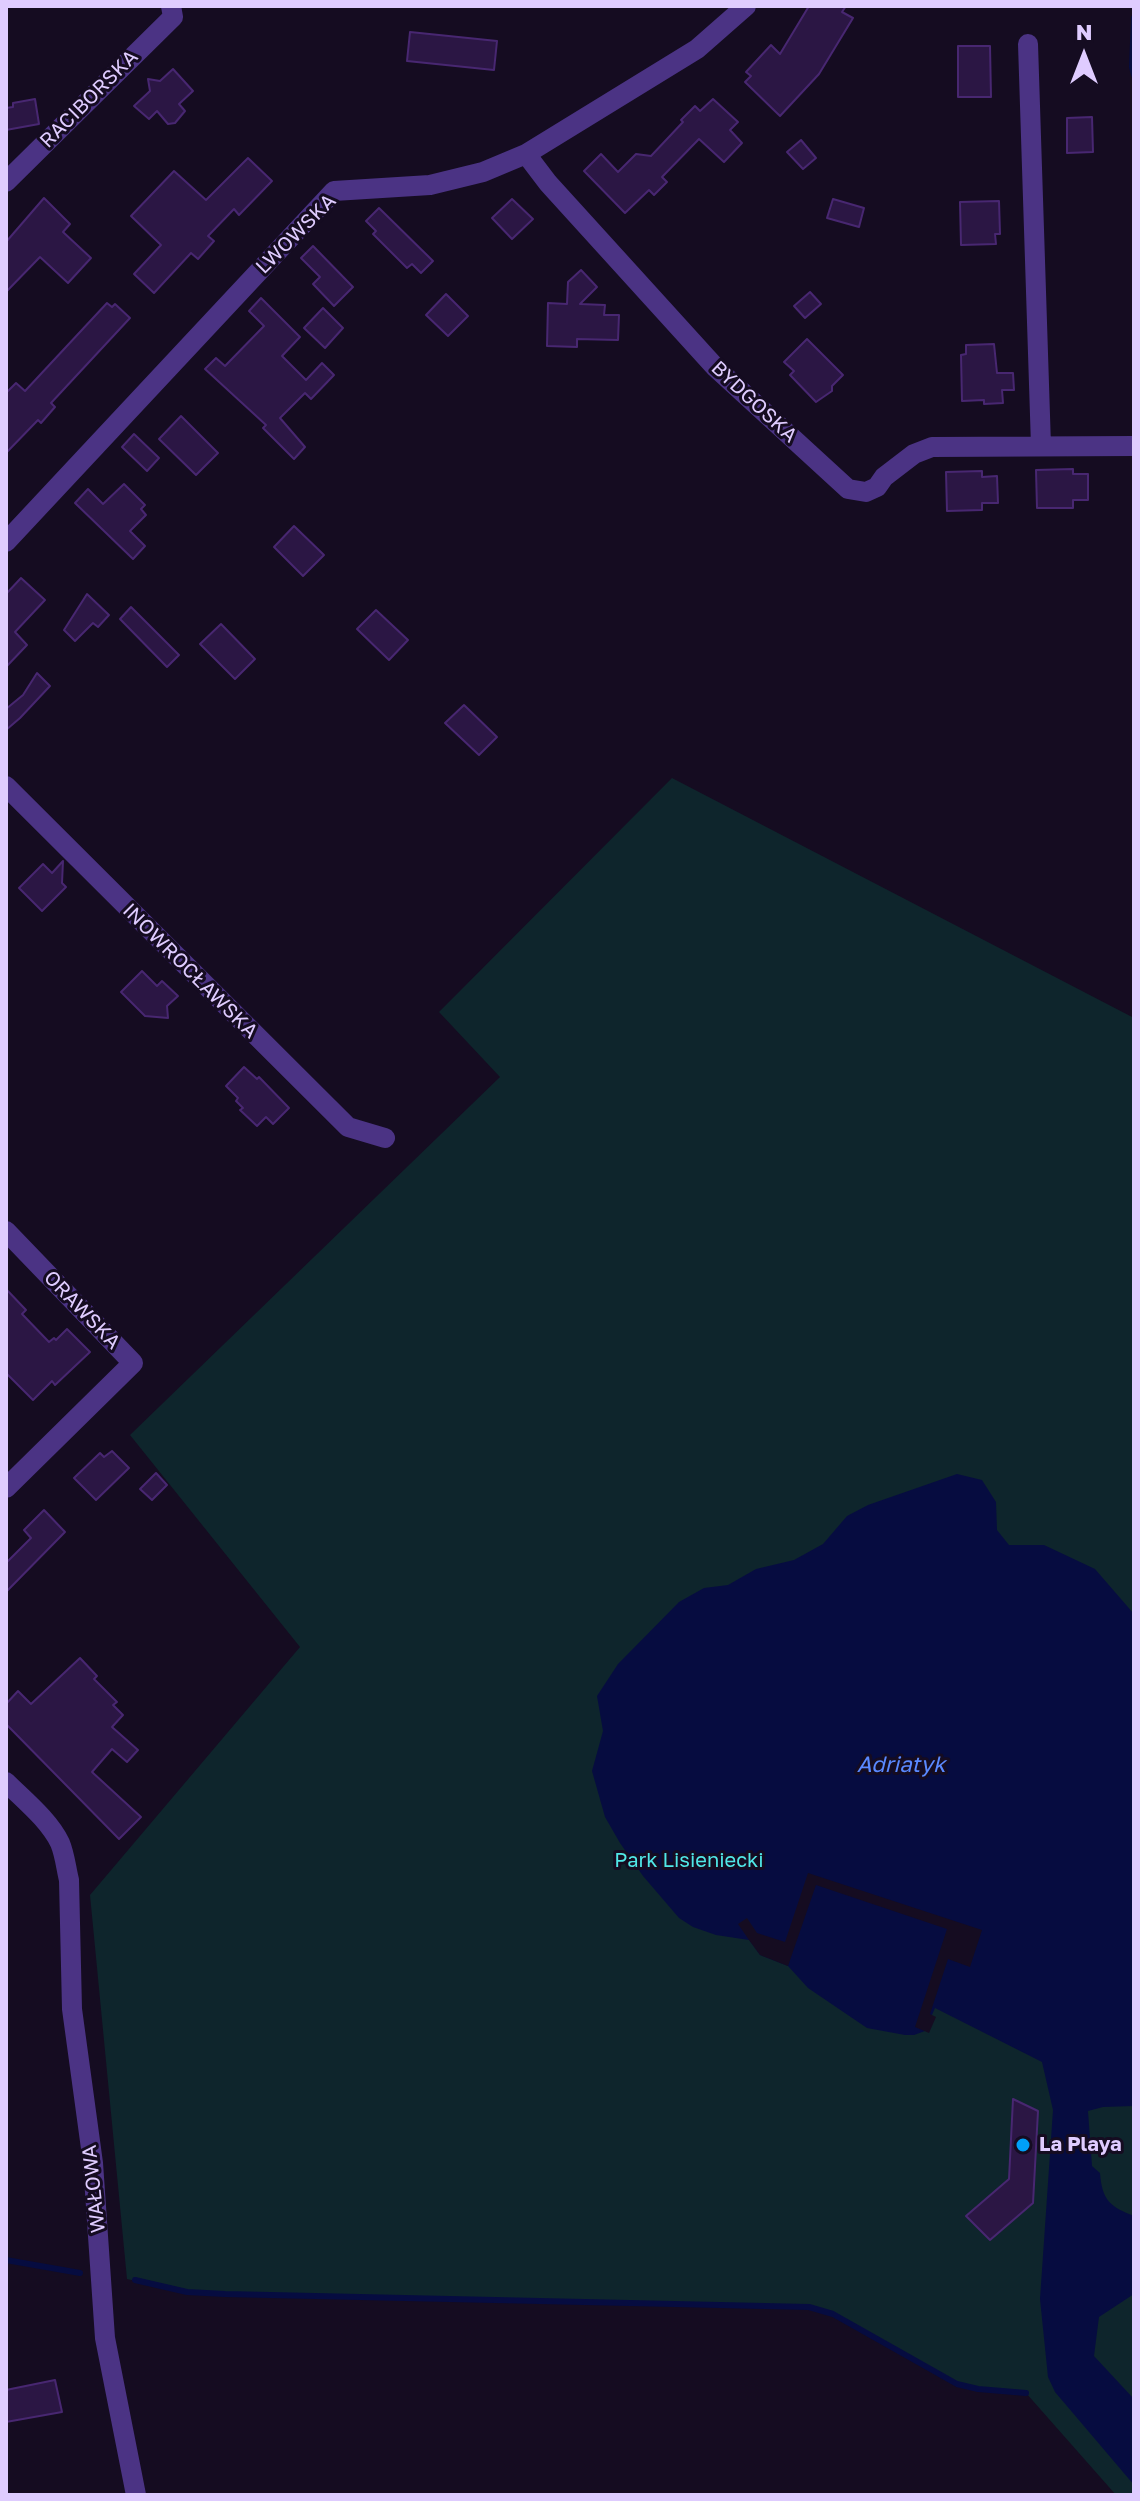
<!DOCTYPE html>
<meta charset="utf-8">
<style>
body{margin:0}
#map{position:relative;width:1140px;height:2501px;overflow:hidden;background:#150c21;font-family:"Golos Text",sans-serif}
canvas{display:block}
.frame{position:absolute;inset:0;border:8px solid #dfccff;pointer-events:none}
.north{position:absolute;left:1044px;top:16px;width:80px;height:80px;-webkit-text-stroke:6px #150c21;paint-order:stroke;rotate:0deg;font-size:22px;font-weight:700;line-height:32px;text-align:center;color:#dfccff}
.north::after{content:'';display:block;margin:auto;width:28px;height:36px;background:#dfccff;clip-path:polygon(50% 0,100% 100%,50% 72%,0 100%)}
</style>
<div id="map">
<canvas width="1140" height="2501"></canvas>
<div class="frame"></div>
<div class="north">N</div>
</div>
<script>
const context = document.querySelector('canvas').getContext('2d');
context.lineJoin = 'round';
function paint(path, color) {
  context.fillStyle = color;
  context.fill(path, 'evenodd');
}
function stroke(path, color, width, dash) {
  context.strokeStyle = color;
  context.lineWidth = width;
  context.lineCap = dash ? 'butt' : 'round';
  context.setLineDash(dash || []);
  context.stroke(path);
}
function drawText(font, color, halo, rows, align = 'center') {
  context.font = font + ' "Golos Text",sans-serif';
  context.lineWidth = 6;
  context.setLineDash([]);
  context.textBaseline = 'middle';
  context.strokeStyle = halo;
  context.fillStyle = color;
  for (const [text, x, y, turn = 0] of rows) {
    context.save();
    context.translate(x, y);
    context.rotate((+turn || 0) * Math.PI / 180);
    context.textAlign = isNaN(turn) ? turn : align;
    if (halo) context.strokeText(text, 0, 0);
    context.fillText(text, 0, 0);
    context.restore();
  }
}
const green = new Path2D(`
 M 672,778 L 1134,1018 L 1134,2495 L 1116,2495 L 1026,2393 L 978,2389 L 957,2384 L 833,2314 L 809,2307 L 225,2294 L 187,2292 L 127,2279 L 90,1895 L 300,1647 L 130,1435 L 500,1077 L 439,1012 Z`);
const water = new Path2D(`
 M 957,1474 L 982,1480 L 996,1502 L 997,1530 L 1009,1545 L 1044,1545 L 1095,1569 L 1134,1614 L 1134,2106 L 1103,2107 L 1088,2111 L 1092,2166 L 1100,2173 C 1102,2201 1111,2207 1134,2216 L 1134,2294 L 1099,2317 L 1094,2356 L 1134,2399 L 1134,2485 L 1055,2392 L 1048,2377 L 1040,2299 L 1053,2110 L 1042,2062 L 935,2008 L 925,2031 L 914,2035 L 905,2035 L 867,2028 L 808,1988 L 788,1966 L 760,1955 L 749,1940 L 716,1935 L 693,1927 L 679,1918 L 643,1876 L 620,1843 L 605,1817 L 592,1771 L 603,1731 L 597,1696 L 618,1664 L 679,1602 L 704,1588 L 728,1585 L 756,1569 L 794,1560 L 823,1544 L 847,1516 L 868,1505 Z`);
const pier = new Path2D(`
 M 808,1873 L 982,1930 L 970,1967 L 948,1959 L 930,2014 L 936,2017 L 929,2033 L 915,2027 L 947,1929 L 816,1885 L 788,1966 L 760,1955 L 749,1940 L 738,1924 L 747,1918 L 757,1933 L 785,1942 Z`);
const stream = new Path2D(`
 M 1134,18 L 1132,67 L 1134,75
 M 6,2260 L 80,2273
 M 135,2280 L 187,2292 L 225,2294 L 809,2307 L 833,2314 L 957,2384 L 978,2389 L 1026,2393`);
const building = new Path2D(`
 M 809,6 L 846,6 L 842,12 L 853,18 L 819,74 L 780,116 L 745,82 L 751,76 L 746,72 L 771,45 L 780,54 Z
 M 410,32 L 497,41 L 494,70 L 407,61 Z
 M 958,46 L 990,46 L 991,97 L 958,97 Z
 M 173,69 L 193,91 L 179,104 L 185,111 L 175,123 L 168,124 L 157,111 L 149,119 L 134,106 L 150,91 L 148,79 L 160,81 Z
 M 35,99 L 39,124 L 6,130 L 6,108 L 13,107 L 13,103 Z
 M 713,99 L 738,122 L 730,130 L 742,143 L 724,162 L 699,139 L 662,177 L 667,182 L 654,195 L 649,190 L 625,213 L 584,171 L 601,154 L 618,172 L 636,154 L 651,156 L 683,122 L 681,120 L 695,106 L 700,111 Z
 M 1092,117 L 1093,152 L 1067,153 L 1067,118 Z
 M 801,140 L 816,158 L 803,169 L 787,152 Z
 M 248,158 L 272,181 L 239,215 L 234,209 L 208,236 L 214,241 L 198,259 L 191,253 L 154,293 L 134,274 L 161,245 L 131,216 L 174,171 L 206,200 Z
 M 44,198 L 70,224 L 63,232 L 91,258 L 68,283 L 40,257 L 6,292 L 6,242 Z
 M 512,199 L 533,219 L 512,239 L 492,218 Z
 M 833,199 L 864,208 L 859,227 L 827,218 Z
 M 999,201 L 1000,234 L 995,234 L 996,244 L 961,245 L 960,202 Z
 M 379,208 L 433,261 L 421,273 L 412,264 L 407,268 L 373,234 L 376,231 L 366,221 Z
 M 313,246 L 353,287 L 334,306 L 313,284 L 320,277 L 301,258 Z
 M 581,270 L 597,287 L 580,304 L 605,305 L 604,315 L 619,315 L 618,340 L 577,339 L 577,347 L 547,346 L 548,303 L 567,304 L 568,282 Z
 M 810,292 L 821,304 L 805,318 L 794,306 Z
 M 446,294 L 468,316 L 448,336 L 426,315 Z
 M 261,298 L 300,337 L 282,356 L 306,380 L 322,363 L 334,375 L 311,399 L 305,393 L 280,418 L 305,447 L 294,459 L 263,428 L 266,425 L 205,369 L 216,358 L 225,366 L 264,326 L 249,311 Z
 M 107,303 L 112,307 L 115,304 L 130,318 L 51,403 L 55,407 L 41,423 L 38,420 L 6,453 L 6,393 L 16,383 L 25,391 Z
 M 323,308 L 343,328 L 325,348 L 304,328 Z
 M 807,339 L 843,375 L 832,386 L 832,391 L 816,402 L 790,375 L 794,371 L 784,362 Z
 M 994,344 L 997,373 L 1013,373 L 1014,390 L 1002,390 L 1003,403 L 984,404 L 984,400 L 962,401 L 961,355 L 966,354 L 966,345 Z
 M 181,416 L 218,453 L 196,475 L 159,439 Z
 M 134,434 L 159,458 L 147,471 L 122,447 Z
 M 1073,469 L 1073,474 L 1088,474 L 1088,500 L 1073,500 L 1073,508 L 1037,508 L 1036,470 Z
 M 982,471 L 982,477 L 997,476 L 998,503 L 982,503 L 982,510 L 947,511 L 946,472 Z
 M 124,484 L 145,505 L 141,509 L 146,515 L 130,531 L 145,546 L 133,559 L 75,503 L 88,489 L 103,504 Z
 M 294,526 L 324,555 L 303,576 L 274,547 Z
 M 21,578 L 45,600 L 15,632 L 27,645 L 6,667 L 6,594 Z
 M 87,594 L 109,615 L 98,627 L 93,623 L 75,641 L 64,630 Z
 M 131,607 L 179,655 L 167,667 L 120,619 Z
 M 376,610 L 408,640 L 389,660 L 357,629 Z
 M 221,624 L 255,659 L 235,679 L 200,644 Z
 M 37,673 L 50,686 L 20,718 L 6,730 L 6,709 L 23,695 Z
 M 464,705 L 497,737 L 479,755 L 445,723 Z
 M 63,861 L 62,883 L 66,887 L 42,911 L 19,888 L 43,864 L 52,873 Z
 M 142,971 L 157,986 L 162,981 L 178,996 L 167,1006 L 168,1018 L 145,1016 L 121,992 Z
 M 244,1067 L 257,1079 L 259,1077 L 289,1108 L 273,1124 L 266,1117 L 257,1126 L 240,1110 L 243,1108 L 236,1101 L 238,1098 L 226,1086 Z
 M 6,1289 L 26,1310 L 22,1314 L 49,1342 L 54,1338 L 56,1340 L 67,1329 L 90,1352 L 55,1385 L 52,1381 L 33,1400 L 6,1373 Z
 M 112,1451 L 129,1468 L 96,1500 L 74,1478 L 100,1453 L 104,1457 Z
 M 156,1473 L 167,1485 L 152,1500 L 140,1489 Z
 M 44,1510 L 65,1532 L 6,1592 L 6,1563 L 31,1538 L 24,1530 Z
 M 80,1658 L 97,1676 L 94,1679 L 117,1702 L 113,1705 L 123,1715 L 112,1727 L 138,1750 L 127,1762 L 112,1749 L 92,1772 L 141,1817 L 119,1839 L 6,1724 L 6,1704 L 18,1691 L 31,1704 Z
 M 1013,2099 L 1038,2111 L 1033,2203 L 990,2240 L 966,2216 L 1009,2179 Z
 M 55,2380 L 62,2412 L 6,2422 L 6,2390 Z`);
const street = new Path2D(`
 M 1028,44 L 1041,446
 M 526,154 L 548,183 L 716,368 L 848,489 L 866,492 L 877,487 L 884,477 L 914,454 L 932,447 L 1134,446
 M 6,182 L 173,17 L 171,6
 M 6,542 L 334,191 L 430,185 L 483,172 L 526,154 L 697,49 L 746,6
 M 6,786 L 348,1127 L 385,1138
 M 6,1231 L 133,1363 L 6,1488
 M 6,1782 C 24,1800 49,1820 60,1843 C 65,1855 66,1868 69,1880 L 72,2009 L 93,2163 L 105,2338 L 136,2495`);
const markers = [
 [1023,2145,8,"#00a0f7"]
];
const streetNames = [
 ["RACIBORSKA",89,99,-45],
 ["LWOWSKA",296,234,-45],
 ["BYDGOSKA",754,402,43],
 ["INOWROCŁAWSKA",190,971,45],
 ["ORAWSKA",82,1310,46],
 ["WAŁOWA",94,2189,-96]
];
const parkNames = [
 ["Park Lisieniecki",689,1861]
];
const poiNames = [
 ["La Playa",1039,2145]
];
const waterNames = [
 ["Adriatyk",901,1765]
];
paint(green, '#0e252c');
paint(water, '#060c40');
paint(pier, '#150c21');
stroke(stream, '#060c40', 6);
paint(building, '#2b1644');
stroke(building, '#482771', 2);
stroke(street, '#4b3384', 20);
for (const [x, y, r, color] of markers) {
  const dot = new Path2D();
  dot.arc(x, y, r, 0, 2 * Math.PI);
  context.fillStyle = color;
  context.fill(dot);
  stroke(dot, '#150c21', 3);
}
drawText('20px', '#dfccff', '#150c21', streetNames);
drawText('20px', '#50e7e7', '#150c21', parkNames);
drawText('bold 20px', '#dfccff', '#150c21', poiNames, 'left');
drawText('italic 22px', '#5a89ff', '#150c21', waterNames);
</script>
